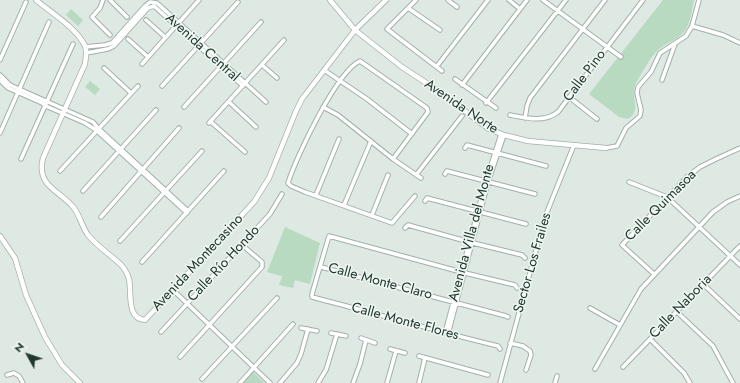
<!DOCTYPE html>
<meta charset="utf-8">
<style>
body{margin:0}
#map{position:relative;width:740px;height:383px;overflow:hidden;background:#dfe9e4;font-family:Jost,sans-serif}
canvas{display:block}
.north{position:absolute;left:8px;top:335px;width:40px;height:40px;-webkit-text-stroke:3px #eff6f2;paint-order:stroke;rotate:310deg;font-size:11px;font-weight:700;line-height:16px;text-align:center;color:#213831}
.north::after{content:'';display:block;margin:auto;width:14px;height:18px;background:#213831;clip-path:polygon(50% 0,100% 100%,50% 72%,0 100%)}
</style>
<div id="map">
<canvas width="740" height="383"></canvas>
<div class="north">N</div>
</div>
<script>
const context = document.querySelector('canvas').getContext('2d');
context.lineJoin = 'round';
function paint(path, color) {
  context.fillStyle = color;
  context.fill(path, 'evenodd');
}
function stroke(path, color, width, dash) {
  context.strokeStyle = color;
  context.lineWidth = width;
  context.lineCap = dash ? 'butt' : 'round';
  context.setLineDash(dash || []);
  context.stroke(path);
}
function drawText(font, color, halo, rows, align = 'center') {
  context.font = font + ' Jost,sans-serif';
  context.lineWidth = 3;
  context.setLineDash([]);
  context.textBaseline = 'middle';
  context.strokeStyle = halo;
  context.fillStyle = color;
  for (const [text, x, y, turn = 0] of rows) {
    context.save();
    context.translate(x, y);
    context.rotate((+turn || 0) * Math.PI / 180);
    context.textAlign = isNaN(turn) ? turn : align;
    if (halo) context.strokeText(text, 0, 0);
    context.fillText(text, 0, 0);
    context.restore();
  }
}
const green = new Path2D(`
 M 663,0 L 694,0 C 692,9 691,19 687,27 C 681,40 665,42 656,52 C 648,61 642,73 636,83 C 629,97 643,110 628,119 L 619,117 L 589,94 Z
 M 71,9 L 83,20 L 78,26 L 66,15 Z
 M 90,81 L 100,89 L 95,95 L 85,87 Z
 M 285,227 L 320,243 L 310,284 L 295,280 L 293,288 L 279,285 L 282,277 L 284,277 L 267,272 Z
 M 252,371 L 265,383 L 241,383 Z`);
const minor = new Path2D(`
 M 103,0 L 100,8 L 92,17 L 110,35
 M 110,0 L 127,17
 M 416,0 L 387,29 L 442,71
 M 448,0 L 457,7
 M 509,0 L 520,9
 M 543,0 L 621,57
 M 408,8 L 440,30
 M 146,20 L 165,37
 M 692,26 L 723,35 L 740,43
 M 128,39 L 148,57
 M 85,47 L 105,45 L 112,43 L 145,6 L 150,2 L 157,3 L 266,102
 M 86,53 L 108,49 L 114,46 L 148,8 L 154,6 L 243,86
 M 0,60 L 26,2
 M 142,64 L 199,0
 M 262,65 L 277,78
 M 437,66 L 488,0
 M 104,68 L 131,93
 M 324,70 L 367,99 L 412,134
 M 0,75 L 10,85 L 93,122 L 98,128 L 188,211
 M 455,79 L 496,108
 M 0,80 L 8,88 L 42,103 L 48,107 L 85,123 L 96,130 L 187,213
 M 662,80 L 675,44
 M 462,85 L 527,0
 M 162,86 L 238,2
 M 569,97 L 597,119
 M 229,102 L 256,127
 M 486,103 L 566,0
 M 184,107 L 261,22
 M 323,107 L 338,115 L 393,159 L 421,178
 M 510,115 C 525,118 544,123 558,112 L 643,0
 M 525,118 L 527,106 L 530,98 L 605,0
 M 211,122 L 245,152
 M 209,123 L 284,40
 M 0,133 L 49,22
 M 465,148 L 467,145 L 546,166
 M 606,148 L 617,146 L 626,128 L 640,116 L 641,110 L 637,93 L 638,87 L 651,72 L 660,53 L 686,36 L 692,26 L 699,0
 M 21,159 L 73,44
 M 393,159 L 428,112 L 427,108 L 360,61 C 337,71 296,157 288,183 L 291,186 L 305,192 L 392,223 L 415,196
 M 60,171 L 138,86
 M 445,174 L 447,171 L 535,194
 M 416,175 L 462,116
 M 629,182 L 667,197 L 740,265
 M 83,191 L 156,110
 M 316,195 L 339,139
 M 425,201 L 427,198 L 526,224
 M 344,205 L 371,141
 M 372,215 L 388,175
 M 101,217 L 179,128
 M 405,228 L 408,225 L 473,243 L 522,255 L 525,258
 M 120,241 L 202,151
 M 142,262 L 224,171
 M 321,267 L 506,316 L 508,317
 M 654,274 L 622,245 L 687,177 L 700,167 L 716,159 L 740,148
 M 703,284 L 740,319
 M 173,290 L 270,383
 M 590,308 L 620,325
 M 677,312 L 713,346 L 733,383
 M 301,328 L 317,331
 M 161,332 L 270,214 L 282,194
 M 331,333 L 346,336
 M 445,333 L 486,181 L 501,134
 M 448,334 L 488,182 L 504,135
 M 361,338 L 375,343
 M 650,339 L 684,373 L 690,383
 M 510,343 L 523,346 L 530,351 L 531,355 L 526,370
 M 390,349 L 405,353
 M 500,349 L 498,346 C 436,331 374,313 312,297 L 312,294 L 329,236 L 465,273 L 515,285 L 517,288
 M 419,356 L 488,375
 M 180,357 L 262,267 L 262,262 L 242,245
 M 623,367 L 740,246
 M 595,369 L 641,289 L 713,212 L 727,202 L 740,196
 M 7,375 L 14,373 L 19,376 L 23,383
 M 202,379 L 277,298
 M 240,383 L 293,324
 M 280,383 L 297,363 L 301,354 L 308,329
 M 318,383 L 326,370 L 337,334
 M 353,383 L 360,364 L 366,340
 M 387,383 L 396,351
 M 419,383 L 425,358
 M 500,383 L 545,217 L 574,145
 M 555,383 L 557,376`);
const tertiary = new Path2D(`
 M 36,0 C 50,12 77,28 85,46 C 87,51 86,58 85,64 L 43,158 C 36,187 60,190 74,208 C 80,216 82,227 88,235 C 96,245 108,253 118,262 C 123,266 127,272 129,279 C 132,293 126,319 145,320 L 254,202 L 269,178 L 296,111 L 302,99 L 355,30 L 386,0
 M 330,0 L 355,30 L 402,67 L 434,88 L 489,129 L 504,135 L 528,141 L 606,148
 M 0,236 L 15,258 L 26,295 L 45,337 L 62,365 L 80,383`);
const streetNames = [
 ["Avenida Central",202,48,42],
 ["Calle Pino",585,76,-53],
 ["Avenida Norte",461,107,34],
 ["Calle Quimasoa",661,206,-45],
 ["Avenida Villa del Monte",472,233,-75],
 ["Avenida Montecasino",198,263,-47],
 ["Sector Los Frailes",533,263,-74],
 ["Calle Río Hondo",224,264,-47],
 ["Calle Monte Claro",380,282,15],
 ["Calle Naboria",681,307,-46],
 ["Calle Monte Flores",405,322,15]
];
paint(green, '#b8dac0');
stroke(minor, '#a2b0ab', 5.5);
stroke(tertiary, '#a2b0ab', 6);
stroke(minor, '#fff', 3.5);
stroke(tertiary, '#fff', 4.5);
drawText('14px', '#213831', '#eff6f2', streetNames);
</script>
